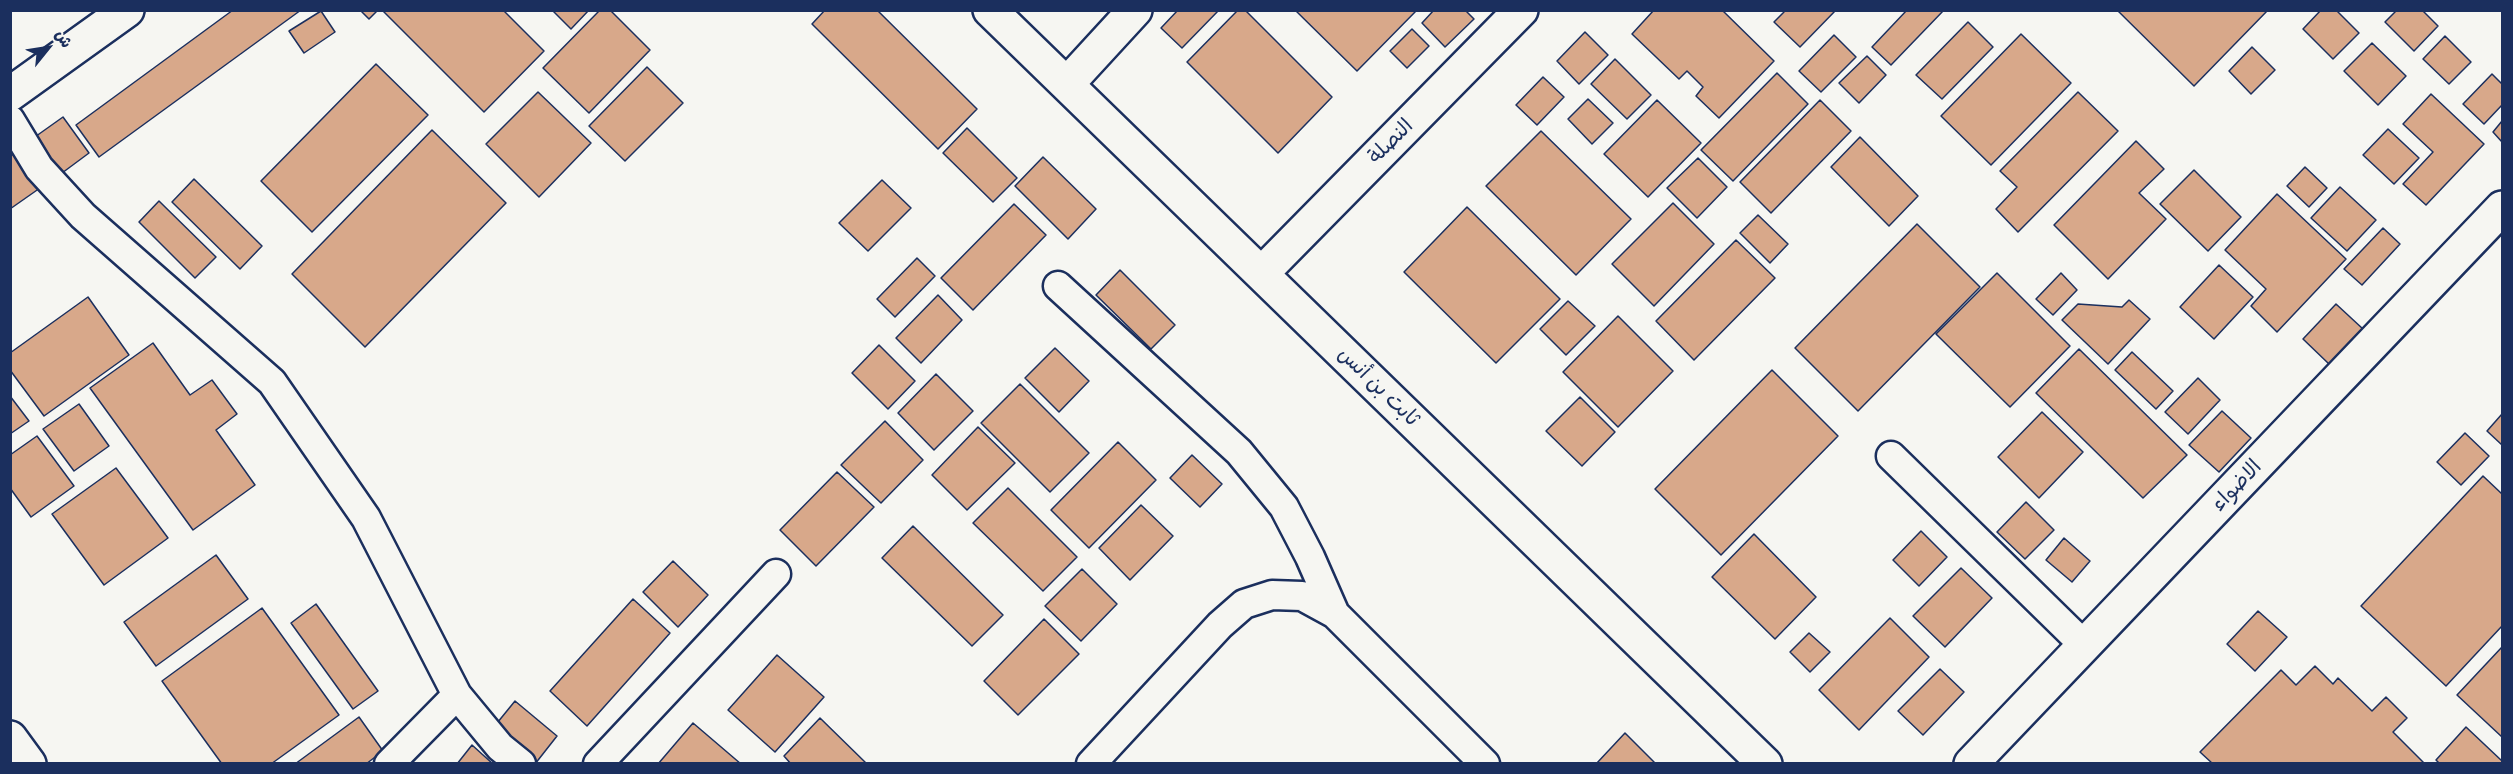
<!DOCTYPE html>
<meta charset="utf-8">
<style>
body{margin:0}
#map{position:relative;width:2513px;height:774px;overflow:hidden;background:#f6f6f2;font-family:Caveat,"Playpen Sans Arabic",sans-serif}
canvas{display:block}
.frame{position:absolute;inset:0;border:12px solid #1b2f5e;pointer-events:none}
.north{position:absolute;left:18px;top:18px;width:60px;height:60px;-webkit-text-stroke:4px #f6f6f2;paint-order:stroke;rotate:60deg;font-size:16px;font-weight:700;line-height:24px;text-align:center;color:#1b2f5e}
.north::after{content:'';display:block;margin:auto;width:21px;height:27px;background:#1b2f5e;clip-path:polygon(50% 0,100% 100%,50% 72%,0 100%)}
</style>
<div id="map">
<canvas width="2513" height="774"></canvas>
<div class="frame"></div>
<div class="north">ش</div>
</div>
<script>
const context = document.querySelector('canvas').getContext('2d');
context.lineJoin = 'round';
function paint(path, color) {
  context.fillStyle = color;
  context.fill(path, 'evenodd');
}
function stroke(path, color, width, dash) {
  context.strokeStyle = color;
  context.lineWidth = width;
  context.lineCap = dash ? 'butt' : 'round';
  context.setLineDash(dash || []);
  context.stroke(path);
}
function drawText(font, color, halo, rows, align = 'center') {
  context.font = font + ' Caveat,"Playpen Sans Arabic",sans-serif';
  context.lineWidth = 4.5;
  context.setLineDash([]);
  context.textBaseline = 'middle';
  context.strokeStyle = halo;
  context.fillStyle = color;
  for (const [text, x, y, turn = 0] of rows) {
    context.save();
    context.translate(x, y);
    context.rotate((+turn || 0) * Math.PI / 180);
    context.textAlign = isNaN(turn) ? turn : align;
    if (halo) context.strokeText(text, 0, 0);
    context.fillText(text, 0, 0);
    context.restore();
  }
}
const building = new Path2D(`
 M 233,10 L 301,10 L 99,157 L 76,125 Z
 M 360,10 L 378,10 L 369,19 Z
 M 382,10 L 503,10 L 544,51 L 484,112 Z
 M 552,10 L 589,10 L 571,29 Z
 M 600,10 L 610,10 L 650,50 L 589,113 L 543,68 Z
 M 825,10 L 877,10 L 977,109 L 938,149 L 812,24 Z
 M 1178,10 L 1219,10 L 1182,48 L 1161,28 Z
 M 1238,10 L 1245,10 L 1332,97 L 1278,153 L 1187,62 Z
 M 1295,10 L 1415,10 L 1416,11 L 1357,71 Z
 M 1434,10 L 1465,10 L 1474,19 L 1445,47 L 1422,23 Z
 M 1654,10 L 1722,10 L 1774,61 L 1719,118 L 1696,96 L 1703,87 L 1687,71 L 1679,79 L 1632,34 Z
 M 1783,10 L 1836,10 L 1800,47 L 1774,22 L 1784,12 Z
 M 1907,10 L 1944,10 L 1891,65 L 1872,47 Z
 M 2117,10 L 2268,10 L 2194,86 Z
 M 2321,10 L 2336,10 L 2359,33 L 2333,59 L 2303,29 Z
 M 2397,10 L 2422,10 L 2438,26 L 2414,51 L 2385,22 Z
 M 321,11 L 335,32 L 304,53 L 289,31 Z
 M 1968,22 L 1993,47 L 1942,99 L 1916,75 Z
 M 1412,29 L 1429,46 L 1407,68 L 1390,51 Z
 M 1585,32 L 1608,55 L 1579,84 L 1557,61 Z
 M 2021,34 L 2071,83 L 1991,165 L 1941,116 Z
 M 1834,35 L 1856,57 L 1821,92 L 1799,71 Z
 M 2445,36 L 2471,62 L 2449,84 L 2423,59 Z
 M 2372,43 L 2406,76 L 2378,105 L 2344,71 Z
 M 2252,47 L 2275,70 L 2251,94 L 2229,71 Z
 M 1867,56 L 1886,75 L 1859,103 L 1839,83 Z
 M 1615,59 L 1651,95 L 1627,119 L 1591,84 Z
 M 376,64 L 428,115 L 312,232 L 261,181 Z
 M 647,67 L 683,103 L 625,161 L 589,126 Z
 M 1777,73 L 1808,104 L 1733,181 L 1701,150 Z
 M 2492,74 L 2502,84 L 2502,105 L 2484,124 L 2463,104 Z
 M 1543,77 L 1564,97 L 1537,125 L 1516,105 Z
 M 538,92 L 591,143 L 539,197 L 486,144 Z
 M 2078,92 L 2118,131 L 2018,232 L 1996,209 L 2017,187 L 2000,171 Z
 M 2431,94 L 2484,144 L 2426,205 L 2403,184 L 2433,152 L 2403,124 Z
 M 1588,99 L 1613,123 L 1592,144 L 1568,119 Z
 M 1657,100 L 1701,143 L 1648,197 L 1604,154 Z
 M 1820,100 L 1851,131 L 1771,213 L 1740,182 Z
 M 63,117 L 89,153 L 58,176 L 32,139 Z
 M 2502,121 L 2502,142 L 2493,132 Z
 M 967,128 L 1017,178 L 993,202 L 943,153 Z
 M 2388,129 L 2419,158 L 2394,184 L 2363,155 Z
 M 432,130 L 506,203 L 365,347 L 292,274 Z
 M 1541,131 L 1631,219 L 1576,275 L 1486,186 Z
 M 1860,137 L 1918,196 L 1889,226 L 1831,167 Z
 M 2136,141 L 2164,169 L 2139,193 L 2166,219 L 2108,279 L 2054,225 Z
 M 15,153 L 40,188 L 10,209 L 10,156 Z
 M 1043,157 L 1096,209 L 1068,239 L 1015,186 Z
 M 1698,158 L 1727,187 L 1697,218 L 1667,188 Z
 M 2305,167 L 2327,188 L 2309,207 L 2287,186 Z
 M 2194,170 L 2241,217 L 2208,251 L 2160,204 Z
 M 194,179 L 262,246 L 240,269 L 172,202 Z
 M 882,180 L 911,208 L 868,251 L 839,223 Z
 M 2340,187 L 2376,220 L 2347,251 L 2311,218 Z
 M 2277,194 L 2346,259 L 2277,332 L 2251,306 L 2266,289 L 2225,250 Z
 M 159,201 L 216,257 L 195,278 L 139,222 Z
 M 1673,203 L 1714,244 L 1654,306 L 1612,264 Z
 M 1014,204 L 1046,235 L 973,310 L 941,278 Z
 M 1467,207 L 1560,299 L 1496,363 L 1404,272 Z
 M 1758,215 L 1788,244 L 1770,263 L 1740,233 Z
 M 1917,224 L 1980,287 L 1858,411 L 1795,348 Z
 M 2383,228 L 2400,244 L 2362,285 L 2344,269 Z
 M 1736,240 L 1775,278 L 1694,360 L 1656,321 Z
 M 917,258 L 935,276 L 895,317 L 877,299 Z
 M 2219,265 L 2253,297 L 2214,339 L 2180,307 Z
 M 1120,270 L 1175,325 L 1151,349 L 1096,295 Z
 M 1997,273 L 2070,346 L 2010,407 L 1936,334 Z
 M 2061,273 L 2077,290 L 2053,315 L 2036,299 Z
 M 938,295 L 962,320 L 921,363 L 896,338 Z
 M 88,297 L 129,355 L 44,416 L 10,370 L 10,353 Z
 M 2129,300 L 2150,319 L 2108,364 L 2062,320 L 2078,304 L 2122,307 Z
 M 1568,301 L 1595,326 L 1566,355 L 1540,329 Z
 M 2336,304 L 2363,329 L 2329,364 L 2303,339 Z
 M 1618,316 L 1673,371 L 1618,427 L 1563,372 Z
 M 153,343 L 190,395 L 212,380 L 237,414 L 216,430 L 255,485 L 193,530 L 90,388 Z
 M 879,345 L 915,381 L 888,409 L 852,373 Z
 M 1055,348 L 1089,381 L 1059,412 L 1025,378 Z
 M 2079,349 L 2187,455 L 2143,498 L 2036,393 Z
 M 2132,352 L 2173,391 L 2156,409 L 2115,370 Z
 M 1772,370 L 1838,436 L 1721,555 L 1655,489 Z
 M 936,374 L 973,411 L 934,450 L 898,413 Z
 M 2198,378 L 2220,400 L 2188,434 L 2165,412 Z
 M 1020,384 L 1089,453 L 1050,492 L 981,423 Z
 M 10,396 L 29,421 L 10,434 Z
 M 1580,397 L 1615,432 L 1582,466 L 1546,431 Z
 M 79,404 L 109,446 L 74,471 L 43,429 Z
 M 2222,411 L 2251,438 L 2219,472 L 2189,445 Z
 M 2042,412 L 2083,452 L 2039,498 L 1998,457 Z
 M 2502,414 L 2502,445 L 2487,431 Z
 M 885,421 L 923,460 L 881,503 L 841,465 Z
 M 978,427 L 1015,463 L 967,510 L 932,475 Z
 M 2465,433 L 2489,456 L 2461,485 L 2437,462 Z
 M 37,436 L 74,486 L 31,517 L 10,488 L 10,455 Z
 M 1118,442 L 1156,480 L 1089,548 L 1051,510 Z
 M 1192,455 L 1222,484 L 1200,507 L 1170,478 Z
 M 116,468 L 168,538 L 104,585 L 52,514 Z
 M 837,472 L 874,507 L 816,566 L 780,530 Z
 M 2483,476 L 2502,494 L 2502,626 L 2446,686 L 2361,606 Z
 M 1008,488 L 1077,557 L 1043,591 L 973,523 Z
 M 2026,502 L 2054,530 L 2025,559 L 1997,532 Z
 M 1141,505 L 1173,536 L 1130,580 L 1099,548 Z
 M 913,526 L 1003,615 L 972,646 L 882,558 Z
 M 1921,531 L 1947,557 L 1919,586 L 1893,560 Z
 M 1754,534 L 1816,597 L 1775,639 L 1712,577 Z
 M 2064,538 L 2090,561 L 2072,582 L 2046,560 Z
 M 216,555 L 248,599 L 156,666 L 124,622 Z
 M 673,561 L 708,595 L 678,627 L 643,592 Z
 M 1961,568 L 1992,598 L 1945,647 L 1913,616 Z
 M 1082,569 L 1117,604 L 1081,641 L 1045,606 Z
 M 633,599 L 670,633 L 587,726 L 550,691 Z
 M 316,604 L 378,691 L 353,709 L 291,623 Z
 M 262,608 L 339,715 L 271,764 L 222,764 L 162,681 Z
 M 2258,611 L 2287,637 L 2255,671 L 2227,644 Z
 M 1890,618 L 1929,657 L 1859,730 L 1819,690 Z
 M 1044,619 L 1079,654 L 1018,715 L 984,681 Z
 M 1809,633 L 1830,652 L 1810,672 L 1790,652 Z
 M 2502,647 L 2502,737 L 2457,695 Z
 M 777,655 L 824,697 L 775,752 L 728,710 Z
 M 2315,666 L 2333,684 L 2338,678 L 2372,711 L 2386,697 L 2407,718 L 2393,732 L 2425,764 L 2213,764 L 2200,752 L 2281,670 L 2296,685 Z
 M 1940,669 L 1964,692 L 1923,735 L 1898,711 Z
 M 515,701 L 557,736 L 535,764 L 493,728 Z
 M 359,717 L 383,751 L 366,764 L 295,764 Z
 M 820,718 L 867,764 L 791,764 L 784,756 Z
 M 693,723 L 741,764 L 658,764 Z
 M 2466,727 L 2502,761 L 2502,764 L 2440,764 L 2436,760 Z
 M 1625,733 L 1656,764 L 1596,764 Z
 M 472,745 L 493,764 L 457,764 Z`);
const lane = new Path2D(`
 M 10,120 L 39,168 L 83,216 L 272,382 L 366,518 L 457,695 L 500,747 L 521,764
 M 1058,286 L 1239,452 L 1284,507 L 1310,557 L 1335,614
 M 1891,456 L 2084,645
 M 389,764 L 457,695
 M 598,764 L 776,574
 M 1091,764 L 1220,625 L 1244,604 L 1272,595 L 1302,596 L 1335,614 L 1485,764`);
const street = new Path2D(`
 M 990,10 L 1765,764
 M 1067,84 L 1135,10
 M 1262,273 L 1521,10
 M 10,738 L 29,764
 M 1971,764 L 2502,208`);
const secondary = new Path2D(`
 M 10,94 L 127,10`);
const streetNames = [
 ["النصلة",1391,142,-45],
 ["ثابت بن أنس",1378,387,44],
 ["الاضواء",2237,486,-46]
];
paint(building, '#d8a88a');
stroke(building, '#1b2f5e', 1.5);
stroke(lane, '#1b2f5e', 33);
stroke(street, '#1b2f5e', 38);
stroke(secondary, '#1b2f5e', 38);
stroke(lane, '#f6f6f2', 28);
stroke(street, '#f6f6f2', 33);
stroke(secondary, '#f6f6f2', 33);
drawText('21px', '#1b2f5e', '#f6f6f2', streetNames);
</script>
